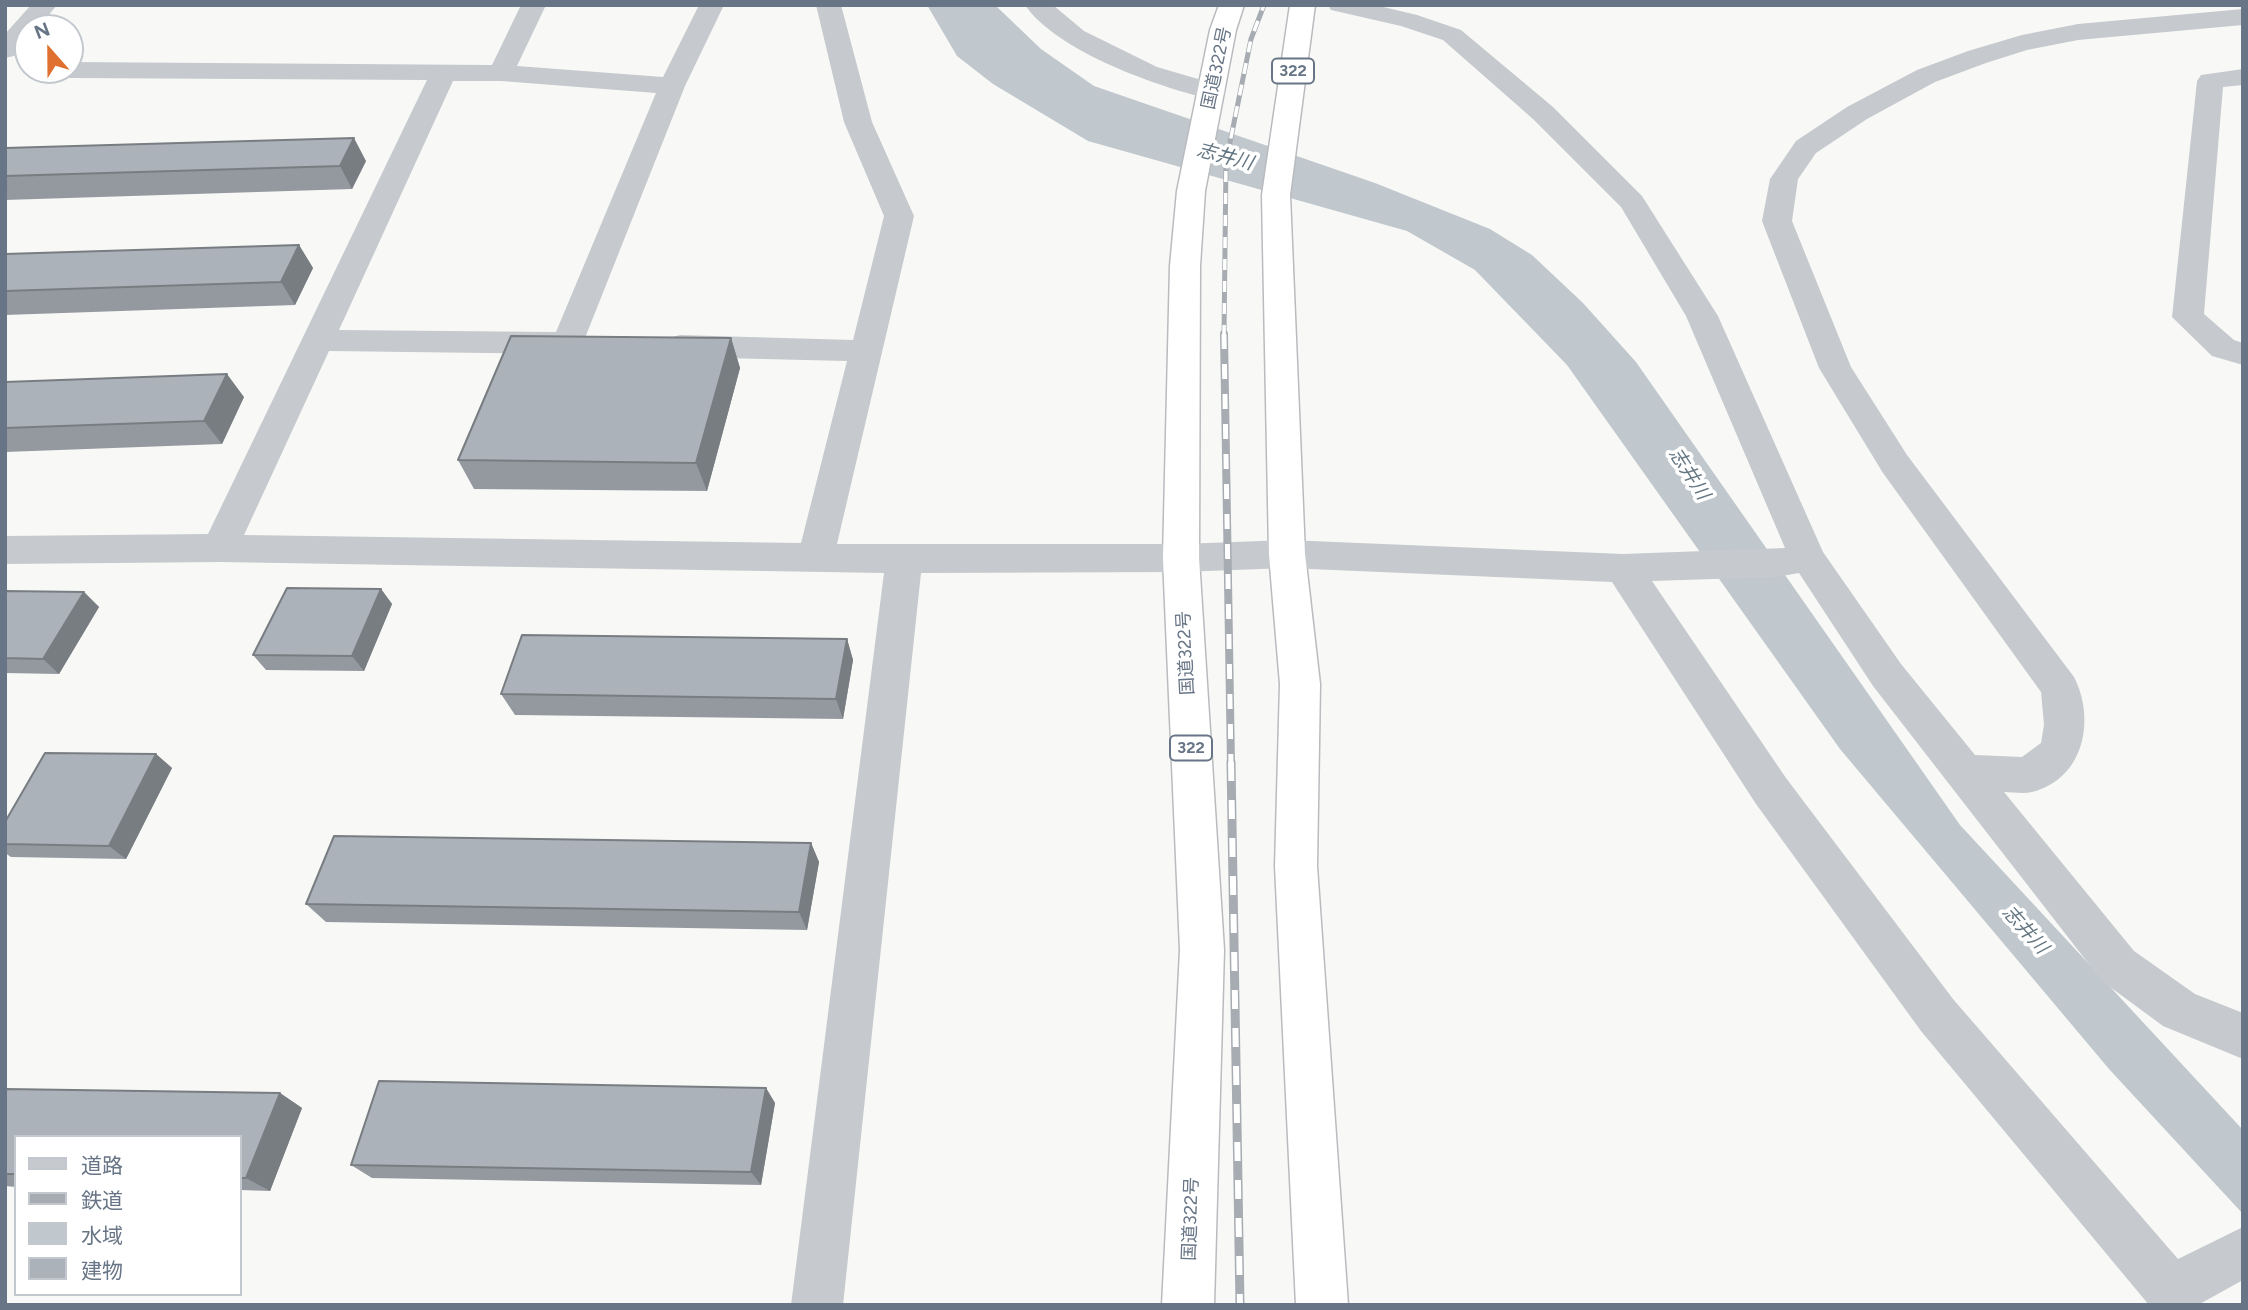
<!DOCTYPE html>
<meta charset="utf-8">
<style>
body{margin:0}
#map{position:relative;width:2248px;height:1310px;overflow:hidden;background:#f8f9f6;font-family:Figtree,"Noto Sans JP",sans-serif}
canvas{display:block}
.frame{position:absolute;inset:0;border:7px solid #687586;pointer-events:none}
.legend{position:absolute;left:14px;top:1135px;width:228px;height:161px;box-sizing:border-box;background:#fff;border:2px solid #c3c8cf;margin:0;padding:9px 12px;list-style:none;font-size:21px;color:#687586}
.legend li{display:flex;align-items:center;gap:14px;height:35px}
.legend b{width:35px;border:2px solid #c3c8cf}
.north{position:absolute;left:14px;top:14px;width:70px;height:70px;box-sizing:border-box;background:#fff;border:2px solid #c3c8cf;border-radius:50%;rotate:339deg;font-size:19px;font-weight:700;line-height:28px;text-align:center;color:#687586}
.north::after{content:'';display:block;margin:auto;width:24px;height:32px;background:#df7030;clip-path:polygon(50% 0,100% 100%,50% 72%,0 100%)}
</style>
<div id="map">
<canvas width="2248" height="1310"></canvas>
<div class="frame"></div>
<ul class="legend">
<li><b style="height:9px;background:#c6c9cd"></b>道路</li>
<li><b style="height:9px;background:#a7abb2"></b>鉄道</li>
<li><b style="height:19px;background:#c0c8cd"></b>水域</li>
<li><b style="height:19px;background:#acb2ba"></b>建物</li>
</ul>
<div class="north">N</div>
</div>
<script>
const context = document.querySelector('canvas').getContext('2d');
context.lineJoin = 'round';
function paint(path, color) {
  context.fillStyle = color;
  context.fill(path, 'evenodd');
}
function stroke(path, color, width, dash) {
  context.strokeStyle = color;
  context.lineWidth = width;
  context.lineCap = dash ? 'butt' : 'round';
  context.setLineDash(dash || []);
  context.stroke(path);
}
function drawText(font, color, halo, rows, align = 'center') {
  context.font = font + ' Figtree,"Noto Sans JP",sans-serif';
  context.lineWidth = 7;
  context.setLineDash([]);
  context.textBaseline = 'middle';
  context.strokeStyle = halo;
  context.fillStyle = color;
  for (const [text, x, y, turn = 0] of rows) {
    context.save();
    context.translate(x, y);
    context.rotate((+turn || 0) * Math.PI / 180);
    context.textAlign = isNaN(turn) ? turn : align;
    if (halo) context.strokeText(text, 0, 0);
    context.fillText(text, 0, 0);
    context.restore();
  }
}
const water = new Path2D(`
 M 927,5 L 995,5 L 1041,49 L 1094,86 L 1375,183 L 1490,229 L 1532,255 L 1583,303 L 1636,362 L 1960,825 L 2243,1130 L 2243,1214 L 2109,1069 L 1840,749 L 1567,365 L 1475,270 L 1407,231 L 1088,141 L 993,84 L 957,56 Z`);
const minor = new Path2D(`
 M 31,5 L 57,5 L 38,28 L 28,28 L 28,40 L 14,56 L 5,58 L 5,34 Z
 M 521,5 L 546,5 L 517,66 L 663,77 L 699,5 L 724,5 L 685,86 L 583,343 L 578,351 L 567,354 L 329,351 L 244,535 L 801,543 L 847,361 L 680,357 L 669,354 L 664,346 L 669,338 L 680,335 L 853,340 L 884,216 L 844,122 L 816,5 L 841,5 L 872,122 L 914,216 L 837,544 L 1181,544 L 1194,548 L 1199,558 L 1194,568 L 1181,572 L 921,573 L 843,1305 L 791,1305 L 884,573 L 220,562 L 5,564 L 5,536 L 208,534 L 427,80 L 70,78 L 61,76 L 57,70 L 70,70 L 70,62 L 492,65 ZM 453,81 L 501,81 L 656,93 L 556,332 L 339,330 Z
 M 1025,5 L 1053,5 L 1084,31 L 1157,67 L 1222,86 L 1226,92 L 1222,98 L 1213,100 C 1159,87 1057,52 1025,5 Z
 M 1328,5 L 1375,5 L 1417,15 L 1461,30 L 1553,107 L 1642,196 L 1718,316 L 1823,552 L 1901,664 L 1975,755 L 2022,757 L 2041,743 L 2044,725 L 2041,692 L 1883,473 L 1819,368 L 1762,221 L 1770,179 L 1796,141 L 1847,107 L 1917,70 L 1968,51 L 2022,35 L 2078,24 L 2243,9 L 2243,25 L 2078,40 L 2027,50 L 1986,63 L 1935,82 L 1867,119 L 1816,153 L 1798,179 L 1792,221 L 1851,367 L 1907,455 L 2074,677 C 2096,720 2084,779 2032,792 C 2023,794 2013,792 2004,792 L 2134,951 L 2195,994 L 2243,1013 L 2243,1059 L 2163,1026 L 2102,981 L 1873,686 L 1799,573 L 1776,577 L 1652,581 L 1786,778 L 1953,999 L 2178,1259 L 2243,1227 L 2243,1280 L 2198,1305 L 2149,1305 L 1921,1031 L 1756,804 L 1612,582 L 1287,568 L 1274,564 L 1269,554 L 1274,544 L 1287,540 L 1623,554 L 1785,548 L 1686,316 L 1621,207 L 1533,119 L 1443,40 L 1401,26 L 1331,10 Z
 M 2243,69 L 2243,85 L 2223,87 L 2204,314 L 2234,340 L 2243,343 L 2243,365 L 2212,356 L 2172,317 L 2197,81 L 2201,75 Z`);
const tertiary = new Path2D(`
 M 1287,540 L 1300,544 L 1305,554 L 1300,564 L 1287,568 L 1181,572 L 1168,568 L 1163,558 L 1168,548 L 1181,544 Z`);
const trunk = new Path2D(`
 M 1219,5 L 1244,5 L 1236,30 L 1205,191 L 1200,266 L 1199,558 L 1224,950 L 1214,1305 L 1162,1305 L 1180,950 L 1163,558 L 1170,266 L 1177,191 L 1210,30 Z
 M 1290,5 L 1315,5 L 1290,195 L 1305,554 L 1320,684 L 1317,866 L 1348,1305 L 1296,1305 L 1275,866 L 1280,684 L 1269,554 L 1262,195 Z`);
const railFar2 = new Path2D(`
 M 1224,336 L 1226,162 L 1251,39 L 1264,5`);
const railFar1 = new Path2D(`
 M 1224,334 L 1231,764`);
const rail = new Path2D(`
 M 1231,762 L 1240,1305`);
const wall = new Path2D(`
 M 5,148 L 366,161 L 352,189 L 5,200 Z
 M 299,245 L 313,268 L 295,305 L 5,315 L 5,254 Z
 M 731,338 L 740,368 L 707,491 L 474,489 L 458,460 Z
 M 5,382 L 244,397 L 222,444 L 5,452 Z
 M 381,589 L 392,604 L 364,671 L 266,670 L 253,655 Z
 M 5,591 L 84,592 L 99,607 L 59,674 L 5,673 Z
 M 847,639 L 853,660 L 843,719 L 515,715 L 501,694 Z
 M 156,754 L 172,768 L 126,859 L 11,857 L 5,853 L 5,822 Z
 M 811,843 L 819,862 L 807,930 L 326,922 L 306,904 Z
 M 766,1088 L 775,1103 L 761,1185 L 372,1178 L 351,1165 Z
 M 5,1089 L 280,1093 L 302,1108 L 270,1191 L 240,1190 L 240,1137 L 16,1137 L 16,1187 L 5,1186 Z`);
const shadedWall = new Path2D(`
 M 354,138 L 366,161 L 352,189 L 340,166 Z
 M 299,245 L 313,268 L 295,305 L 281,282 Z
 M 731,338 L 740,368 L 707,491 L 696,463 Z
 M 227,374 L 244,397 L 222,444 L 204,421 Z
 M 381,589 L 392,604 L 364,671 L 352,656 Z
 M 84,592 L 99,607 L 59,674 L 43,659 Z
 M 847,639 L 853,660 L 843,719 L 836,699 Z
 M 156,754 L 172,768 L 126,859 L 109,846 Z
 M 811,843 L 819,862 L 807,930 L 799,912 Z
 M 766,1088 L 775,1103 L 761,1185 L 751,1172 Z
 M 280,1093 L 302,1108 L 270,1191 L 246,1178 Z`);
const building = new Path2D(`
 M 354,138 L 340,166 L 5,176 L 5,148 Z
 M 299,245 L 281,282 L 5,291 L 5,254 Z
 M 511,336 L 731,338 L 696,463 L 458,460 Z
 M 227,374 L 204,421 L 5,428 L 5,382 Z
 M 287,588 L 381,589 L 352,656 L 253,655 Z
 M 5,591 L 84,592 L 43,659 L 5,658 Z
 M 522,635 L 847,639 L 836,699 L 501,694 Z
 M 45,753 L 156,754 L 109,846 L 5,844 L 5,822 Z
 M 334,836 L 811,843 L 799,912 L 306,904 Z
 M 379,1081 L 766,1088 L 751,1172 L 351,1165 Z
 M 5,1089 L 280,1093 L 246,1178 L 240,1178 L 240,1137 L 16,1137 L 16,1174 L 5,1174 Z`);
const shields = [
 [1293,71,42],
 [1191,748,42]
];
const shieldNames = [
 ["322",1293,71],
 ["322",1191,748]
];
const streetNames = [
 ["国道322号",1217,68,-78],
 ["国道322号",1186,653,-93],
 ["国道322号",1191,1219,-88]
];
const waterNames = [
 ["志井川",1225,157,15],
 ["志井川",1689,474,57],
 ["志井川",2025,930,48]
];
paint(water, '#c0c8cd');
stroke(trunk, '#b9bbbf', 3);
paint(minor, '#c6c9cd');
paint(tertiary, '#c6c9cd');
paint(trunk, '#fff');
stroke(railFar2, '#a7abb2', 5);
stroke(railFar1, '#a7abb2', 8);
stroke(rail, '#a7abb2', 9);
stroke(railFar2, '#fff', 3.5, [11]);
stroke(railFar1, '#fff', 5, [15]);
stroke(rail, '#fff', 6, [19]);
paint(wall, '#9499a0');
paint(shadedWall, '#787d82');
paint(building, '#acb2ba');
stroke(building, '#787d82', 2);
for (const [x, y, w] of shields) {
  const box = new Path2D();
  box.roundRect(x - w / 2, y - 12.5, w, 25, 5);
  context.fillStyle = '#fff';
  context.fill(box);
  stroke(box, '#687586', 2);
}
drawText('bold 16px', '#687586', null, shieldNames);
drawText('18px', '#687586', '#fff', streetNames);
drawText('italic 19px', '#647682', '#fff', waterNames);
</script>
